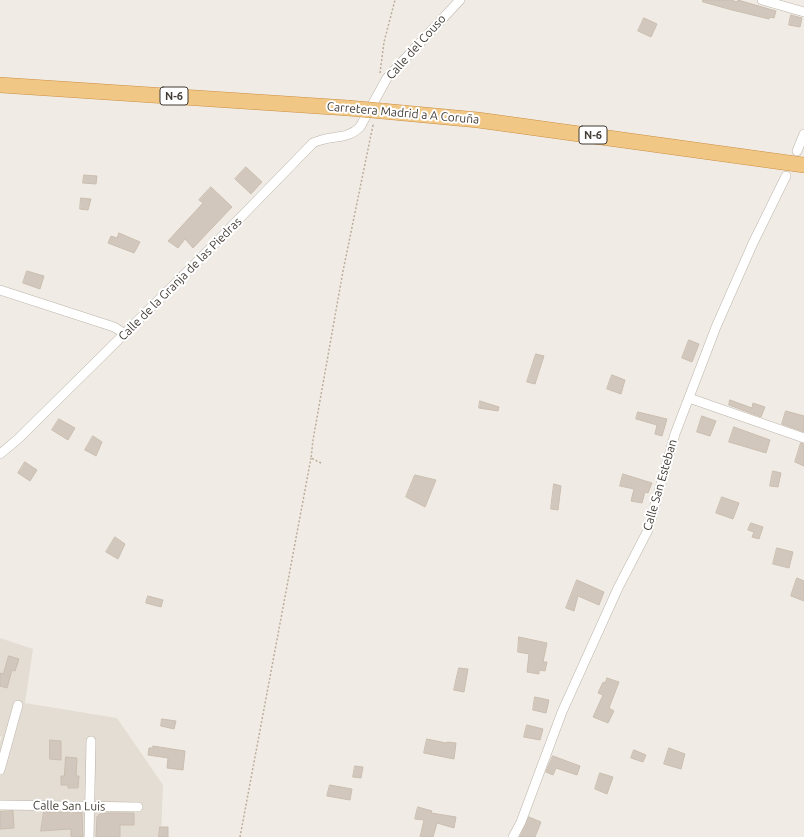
<!DOCTYPE html>
<meta charset="utf-8">
<style>
body{margin:0}
canvas{display:block;background:#f0ece5}
</style>
<canvas width="804" height="837"></canvas>
<script>
const context = document.querySelector('canvas').getContext('2d');
context.lineJoin = 'round';
function paint(path, color) {
  context.fillStyle = color;
  context.fill(path, 'evenodd');
}
function stroke(path, color, width, dash) {
  context.strokeStyle = color;
  context.lineWidth = width;
  context.lineCap = dash ? 'butt' : 'round';
  context.setLineDash(dash || []);
  context.stroke(path);
}
function drawText(font, color, halo, rows, align = 'center') {
  context.font = font + ' Ubuntu,sans-serif';
  context.lineWidth = 4;
  context.setLineDash([]);
  context.textBaseline = 'middle';
  context.strokeStyle = halo;
  context.fillStyle = color;
  for (const [text, x, y, turn = 0] of rows) {
    context.save();
    context.translate(x, y);
    context.rotate((+turn || 0) * Math.PI / 180);
    context.textAlign = isNaN(turn) ? turn : align;
    if (halo) context.strokeText(text, 0, 0);
    context.fillText(text, 0, 0);
    context.restore();
  }
}
const residential = new Path2D(`
 M 0,638 L 33,649 L 25,703 L 117,718 L 163,785 L 161,837 L 0,837 L 0,742 L 2,737 L 0,736 Z`);
const building = new Path2D(`
 M 703,0 L 731,0 L 737,2 L 738,0 L 776,11 L 774,18 L 770,17 L 769,19 L 732,10 L 703,2 Z
 M 791,15 L 802,18 L 800,27 L 789,25 Z
 M 644,18 L 657,24 L 651,37 L 638,31 Z
 M 246,167 L 262,182 L 251,194 L 235,179 Z
 M 84,175 L 97,176 L 96,184 L 83,183 Z
 M 211,187 L 232,207 L 193,248 L 185,239 L 178,248 L 168,241 L 203,203 L 199,200 Z
 M 81,198 L 91,199 L 88,210 L 80,209 Z
 M 119,233 L 140,242 L 134,253 L 108,243 L 111,236 L 117,238 Z
 M 27,271 L 44,276 L 40,289 L 23,283 Z
 M 689,340 L 699,344 L 692,362 L 682,358 Z
 M 536,354 L 544,356 L 535,384 L 527,382 Z
 M 612,375 L 625,380 L 621,394 L 607,389 Z
 M 730,400 L 752,408 L 753,403 L 765,407 L 761,417 L 729,405 Z
 M 480,401 L 499,407 L 498,411 L 479,408 Z
 M 786,411 L 804,416 L 804,432 L 782,424 Z
 M 638,412 L 667,419 L 662,436 L 655,434 L 657,425 L 636,419 Z
 M 702,416 L 716,421 L 710,436 L 697,432 Z
 M 59,419 L 75,428 L 68,440 L 52,430 Z
 M 734,427 L 770,440 L 766,453 L 729,442 Z
 M 93,436 L 102,442 L 96,456 L 85,450 Z
 M 801,443 L 804,444 L 804,466 L 795,462 Z
 M 25,462 L 37,470 L 30,481 L 18,473 Z
 M 773,471 L 781,473 L 778,487 L 770,486 Z
 M 623,474 L 652,483 L 648,493 L 645,492 L 642,503 L 631,501 L 634,489 L 620,486 Z
 M 415,475 L 436,480 L 425,507 L 406,497 Z
 M 554,484 L 561,486 L 558,510 L 551,509 Z
 M 722,497 L 739,503 L 733,519 L 716,513 Z
 M 751,523 L 763,527 L 759,539 L 752,537 L 754,532 L 748,530 Z
 M 115,537 L 125,544 L 118,559 L 106,552 Z
 M 777,548 L 793,552 L 789,568 L 773,564 Z
 M 797,578 L 804,581 L 804,601 L 791,596 Z
 M 577,580 L 604,592 L 599,605 L 578,596 L 574,611 L 566,608 Z
 M 148,596 L 163,600 L 161,607 L 146,603 Z
 M 519,637 L 547,643 L 543,662 L 547,662 L 545,671 L 539,670 L 539,674 L 527,672 L 529,654 L 518,652 Z
 M 9,656 L 19,659 L 15,671 L 12,670 L 7,688 L 0,686 L 0,673 L 3,674 Z
 M 459,668 L 468,669 L 464,692 L 454,690 Z
 M 607,678 L 619,682 L 609,708 L 614,711 L 608,723 L 593,717 L 603,695 L 598,693 L 603,682 L 605,683 Z
 M 535,697 L 549,700 L 546,713 L 533,710 Z
 M 162,719 L 176,721 L 174,729 L 161,726 Z
 M 527,725 L 543,729 L 540,740 L 524,737 Z
 M 427,739 L 446,743 L 447,742 L 456,743 L 454,759 L 424,753 Z
 M 50,740 L 61,741 L 61,760 L 50,759 Z
 M 153,746 L 185,751 L 183,770 L 167,768 L 168,758 L 148,755 L 149,748 L 153,748 Z
 M 669,748 L 685,754 L 681,769 L 664,764 Z
 M 634,750 L 646,755 L 643,762 L 631,758 Z
 M 553,756 L 580,766 L 577,775 L 556,768 L 553,775 L 546,772 Z
 M 66,757 L 77,758 L 76,776 L 79,776 L 78,788 L 68,788 L 68,785 L 61,785 L 61,776 L 64,776 Z
 M 355,766 L 363,767 L 361,778 L 353,777 Z
 M 600,773 L 613,777 L 607,794 L 595,789 Z
 M 330,785 L 352,789 L 350,800 L 327,796 Z
 M 418,807 L 432,811 L 431,813 L 456,817 L 454,828 L 437,823 L 433,837 L 420,837 L 424,820 L 415,819 Z
 M 13,811 L 14,828 L 0,829 L 0,812 Z
 M 44,812 L 82,812 L 83,837 L 71,837 L 71,829 L 41,831 Z
 M 101,813 L 134,813 L 134,825 L 120,825 L 120,837 L 96,837 L 97,817 Z
 M 529,817 L 541,822 L 535,837 L 520,837 Z
 M 160,827 L 168,827 L 168,837 L 159,837 Z`);
const path = new Path2D(`
 M 380,73 L 384,42 L 395,0
 M 321,463 L 311,458 L 313,440 L 343,271 L 373,125 L 372,125
 M 240,837 L 311,458`);
const minor = new Path2D(`
 M 762,0 L 804,12
 M 797,151 L 804,134
 M 0,290 L 114,327 L 125,334
 M 689,398 L 804,438
 M 0,454 L 18,439 L 200,259 L 313,143 C 331,134 346,141 360,127 L 387,78 L 460,0
 M 0,770 L 18,705
 M 0,805 L 138,807
 M 89,837 L 91,741
 M 513,837 L 521,822 L 562,712 L 618,588 L 648,530 L 675,434 L 716,327 L 753,243 L 786,176`);
const trunk = new Path2D(`
 M 0,85 L 348,108
 M 382,111 L 478,120 L 804,165`);
const trunkBridge = new Path2D(`
 M 348,108 L 382,111`);
const shields = [
 [174,96,28],
 [593,135,28]
];
const shieldNames = [
 ["N-6",174,96],
 ["N-6",593,135]
];
const streetNames = [
 ["Calle del Couso",416,47,-48],
 ["Carretera Madrid a A Coruña",403,113,5],
 ["Calle de la Granja de las Piedras",180,279,-45],
 ["Calle San Esteban",660,485,-74],
 ["Calle San Luis",69,806,1]
];
paint(residential, '#e4ddd3');
paint(building, '#d1c7bc');
stroke(building, '#cbbeb0', 1);
stroke(minor, '#bbb3a9', 10);
stroke(trunk, '#cc8f43', 16);
stroke(path, '#bbad9b', 1.5, [2, 2]);
stroke(minor, '#fff', 9);
stroke(trunk, '#f1c786', 15);
stroke(trunkBridge, '#cc8f43', 16, []);
stroke(trunkBridge, '#f1c786', 15);
for (const [x, y, w] of shields) {
  const box = new Path2D();
  box.roundRect(x - w / 2, y - 9, w, 18, 3);
  context.fillStyle = '#fff';
  context.fill(box);
  stroke(box, '#423c35', 1);
}
drawText('bold 11px', '#423c35', null, shieldNames);
drawText('12px', '#423c35', '#fff', streetNames);
</script>
